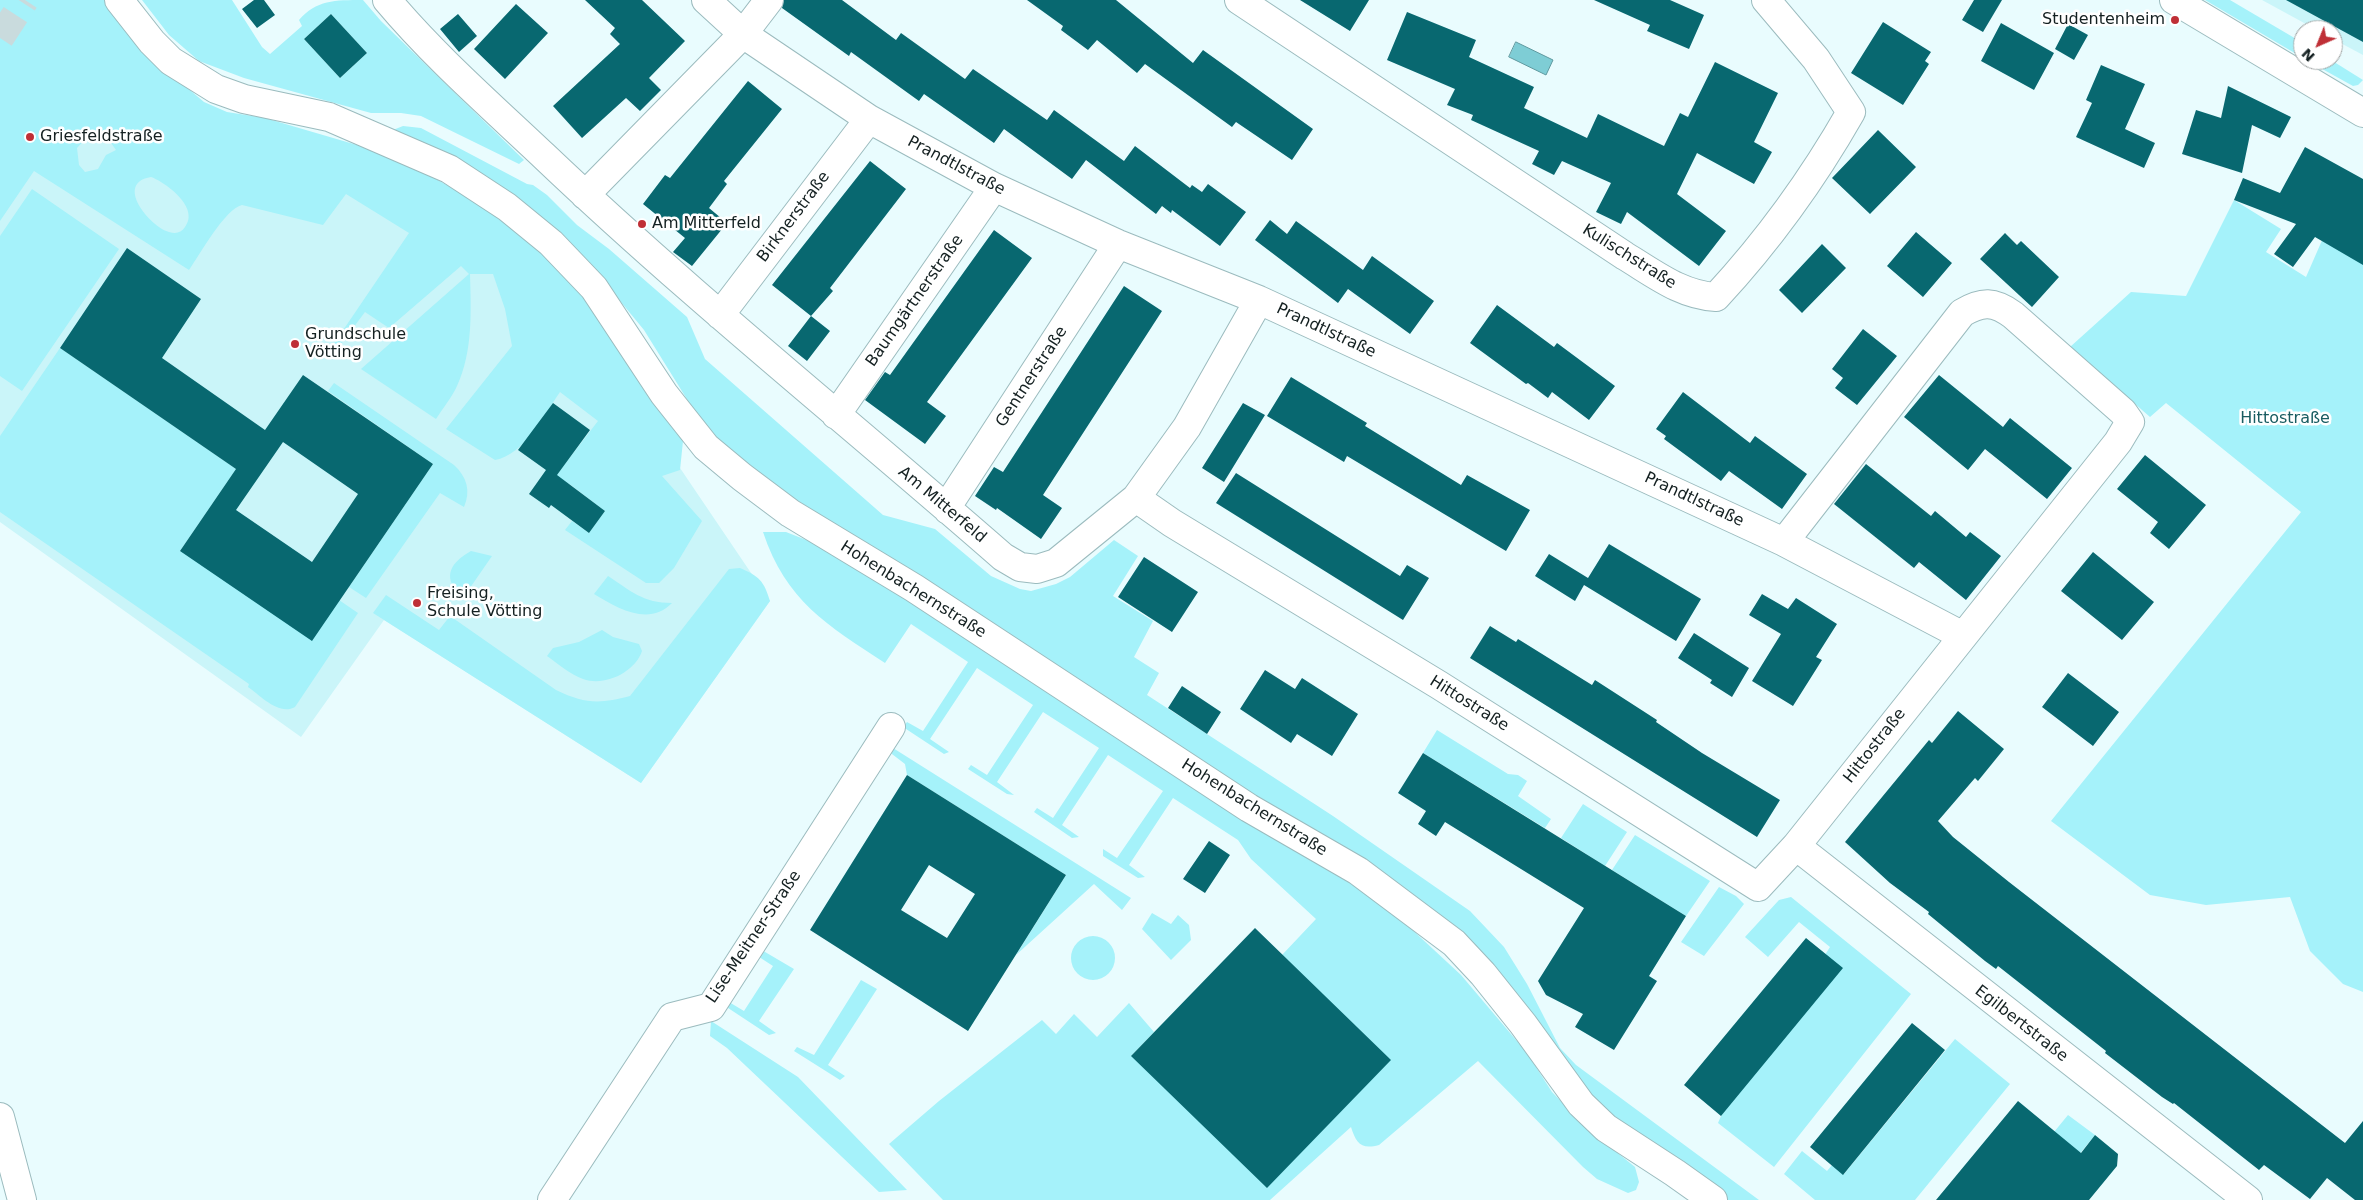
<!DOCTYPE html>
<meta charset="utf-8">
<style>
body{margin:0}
#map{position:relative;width:2363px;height:1200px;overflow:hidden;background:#e9fcfe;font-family:"DejaVu Sans",sans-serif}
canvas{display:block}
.north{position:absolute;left:2293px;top:20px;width:50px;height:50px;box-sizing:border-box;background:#fff;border:1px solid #a1a6a6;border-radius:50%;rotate:224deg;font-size:14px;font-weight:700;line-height:20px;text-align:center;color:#142021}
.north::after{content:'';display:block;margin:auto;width:18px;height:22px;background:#bf2f36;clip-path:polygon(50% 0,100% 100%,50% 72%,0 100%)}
</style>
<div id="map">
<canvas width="2363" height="1200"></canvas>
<div class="north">N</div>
</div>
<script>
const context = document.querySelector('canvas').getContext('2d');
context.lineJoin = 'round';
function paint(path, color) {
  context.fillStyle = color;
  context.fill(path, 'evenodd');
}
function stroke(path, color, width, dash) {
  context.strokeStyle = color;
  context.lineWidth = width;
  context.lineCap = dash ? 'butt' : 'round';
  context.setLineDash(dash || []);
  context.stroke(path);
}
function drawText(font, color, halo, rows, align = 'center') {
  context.font = font + ' "DejaVu Sans",sans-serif';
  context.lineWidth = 5;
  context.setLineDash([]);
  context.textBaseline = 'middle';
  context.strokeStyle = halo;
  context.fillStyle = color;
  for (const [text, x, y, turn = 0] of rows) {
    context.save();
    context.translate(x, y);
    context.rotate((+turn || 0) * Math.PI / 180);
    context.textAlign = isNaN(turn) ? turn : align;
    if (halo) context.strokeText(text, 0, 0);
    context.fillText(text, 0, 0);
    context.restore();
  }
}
const built = new Path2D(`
 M 0,0 L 102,66 L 486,241 L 634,400 L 770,601 L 641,783 L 384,620 L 301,737 L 0,522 Z
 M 2262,0 L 2363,0 L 2363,55 L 2333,39 L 2333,30 L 2317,30 Z`);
const green = new Path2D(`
 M 0,0 L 106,0 L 158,63 L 204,102 L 227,112 L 265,118 L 357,145 L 425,173 L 490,209 L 524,235 L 582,295 L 683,441 L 680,470 L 662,476 L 702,521 L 674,568 L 659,583 L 646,583 L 565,530 L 572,521 L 589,533 L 605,511 L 571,485 L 555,477 L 598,421 L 560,392 C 544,415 524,455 495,460 L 446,429 L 512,346 L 505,309 L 493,274 L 470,274 C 471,312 473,351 457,386 C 452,397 443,408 436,419 L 361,369 L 469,274 L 461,266 L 389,328 L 365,312 L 335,352 L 331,348 L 409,233 L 346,194 L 323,225 L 242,205 C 225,209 200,254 189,270 L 34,171 L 0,221 ZM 99,134 L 109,140 L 116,150 L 106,155 L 98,169 L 85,172 L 79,165 L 77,148 L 89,135 ZM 151,177 C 167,183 200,208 185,227 C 181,233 176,234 169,232 C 149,226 114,183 151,177 Z
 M 142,0 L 232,0 L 262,47 L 270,54 L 302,26 L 299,20 C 316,0 335,0 363,0 L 381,21 L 524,160 L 519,164 L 421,116 L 401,113 L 371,113 L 244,78 L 199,61 L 169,35 ZM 331,14 L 367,53 L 340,78 L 304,39 Z
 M 2205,0 L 2230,0 L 2303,43 L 2303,58 Z
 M 2306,60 L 2331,60 L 2363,80 L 2358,85 L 2353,86 Z
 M 403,126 L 421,128 L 527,184 L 533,185 L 547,195 L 577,225 L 609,249 L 687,317 L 705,359 L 883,515 L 935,529 L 991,576 L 1020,589 L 1031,591 L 1056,584 L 1070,577 L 1114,540 L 1138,556 L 1113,596 L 1153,621 L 1134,657 L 1159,673 L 1147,695 L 1333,816 L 1470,911 L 1504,947 L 1527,984 L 1560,1048 L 1576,1065 L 1759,1200 L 1726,1200 L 1589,1099 L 1507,982 L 1260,801 L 760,476 L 722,444 L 698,417 L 644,330 L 611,290 L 470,175 L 393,130 Z
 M 32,189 L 119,249 L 22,391 L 0,376 L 0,236 Z
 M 2234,200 L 2281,229 L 2266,252 L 2306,277 L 2327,229 L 2363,259 L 2363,992 L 2343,984 L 2310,951 L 2290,897 L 2206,905 L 2150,895 L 2051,821 L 2301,512 L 2166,403 L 2150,417 L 2070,347 L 2131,292 L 2186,296 Z
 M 60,348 L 236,469 L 180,551 L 339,600 L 358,613 L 295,707 C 279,716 261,696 248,687 L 249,684 L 0,512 L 0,436 Z
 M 334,383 L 454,465 C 467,477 471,491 464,507 L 440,493 L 366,598 L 349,587 L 433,464 L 328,391 Z
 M 763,532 L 786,532 L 814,543 L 968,633 L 1254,827 L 1348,882 L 1392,911 L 1461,975 L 1527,1053 L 1552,1092 L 1589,1130 L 1635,1167 L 1639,1182 L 1636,1190 L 1628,1193 L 1597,1179 L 1583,1167 L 1478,1061 L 1379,1145 C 1361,1150 1356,1143 1351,1127 L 1270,1200 L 943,1200 L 889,1144 L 939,1101 L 1042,1020 L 1056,1034 L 1074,1014 L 1097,1037 L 1129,1003 L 1154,1032 L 1131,1056 L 1282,955 L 1316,919 L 1251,859 L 1238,840 L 1173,798 L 1129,865 L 1145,877 L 1138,878 L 1103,856 L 1103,849 L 1117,858 L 1163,791 L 1108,755 L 1062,825 L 1079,837 L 1072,838 L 1034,812 L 1037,808 L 1053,818 L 1099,748 L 1043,712 L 997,782 L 1014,795 L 1007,794 L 968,769 L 971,765 L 987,775 L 1033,705 L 977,668 L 930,739 L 949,752 L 944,754 L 903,727 L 907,722 L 923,731 L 968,662 L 911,624 L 885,663 C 827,625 786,601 763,532 Z
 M 471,551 L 492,556 L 463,598 C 442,579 448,564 471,551 Z
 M 740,568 C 759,576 764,581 770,601 L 641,783 L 373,613 L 386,595 L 439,630 L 450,616 L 556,690 C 585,704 600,704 630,696 L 729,569 Z
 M 608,576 C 631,591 643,603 672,603 C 649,627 617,608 594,594 Z
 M 602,630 L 613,637 L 639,644 L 642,651 C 635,672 605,687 583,679 C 570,674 558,664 547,656 L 553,648 L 579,642 Z
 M 1437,730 L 1508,774 L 1518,775 L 1527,781 L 1518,796 L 1551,819 L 1545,828 L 1423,753 Z
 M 893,748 L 1131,898 L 1122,910 L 1094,884 L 1016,955 L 1066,875 L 907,775 L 905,764 L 888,751 Z
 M 1583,804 L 1627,832 L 1605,866 L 1561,838 Z
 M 1635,835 L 1710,881 L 1686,916 L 1612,870 Z
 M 1719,887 L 1736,896 L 1744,904 L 1704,956 L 1681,942 Z
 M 1791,897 L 1911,994 L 1774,1167 L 1718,1123 L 1721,1116 L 1830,947 L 1799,922 L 1768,957 L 1745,937 L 1779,900 Z
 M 1152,913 L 1171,924 L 1178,915 L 1189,925 L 1191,940 L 1171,960 L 1142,929 Z
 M1071 958a22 22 0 1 1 44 0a22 22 0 1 1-44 0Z
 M 760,949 L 794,969 L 759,1021 L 776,1033 L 769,1035 L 722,1004 L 724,999 L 744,1011 L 773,966 L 756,955 Z
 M 861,980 L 877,989 L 828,1065 L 845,1076 L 840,1080 L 794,1051 L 797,1047 L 814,1055 Z
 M 711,1021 L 798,1077 L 907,1190 L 879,1192 L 727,1048 L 710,1036 Z
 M 1955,1039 L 2010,1084 L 1915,1200 L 1815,1200 L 1784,1174 L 1802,1151 L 1827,1171 L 1832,1165 L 1844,1174 Z
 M 2068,1115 L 2095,1135 L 2042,1200 L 1998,1200 Z`);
const water = new Path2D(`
 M 1516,42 L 1553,60 L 1546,75 L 1509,57 Z`);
const building = new Path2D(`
 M 254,0 L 264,0 L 275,15 L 257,28 L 242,9 Z
 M 585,0 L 642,0 L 685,41 L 649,78 L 661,90 L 640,111 L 626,98 L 582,138 L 553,106 L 620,44 L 610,34 L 615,28 Z
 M 784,0 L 842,0 L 896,40 L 901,33 L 965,79 L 973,69 L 1047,120 L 1054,110 L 1124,161 L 1135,146 L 1190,188 L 1192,185 L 1202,192 L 1208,184 L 1246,212 L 1220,246 L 1172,210 L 1171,213 L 1162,206 L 1156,214 L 1086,160 L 1072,179 L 1004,129 L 994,143 L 924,94 L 919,101 L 851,52 L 849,56 L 782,8 Z
 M 1027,0 L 1116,0 L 1193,63 L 1203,50 L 1313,129 L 1292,160 L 1236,122 L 1232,127 L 1145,64 L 1137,73 L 1097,40 L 1088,50 L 1061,30 L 1063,26 Z
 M 1300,0 L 1369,0 L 1350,31 Z
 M 1594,0 L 1670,0 L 1704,15 L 1689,49 L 1647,31 L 1650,25 Z
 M 1974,0 L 2002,0 L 1983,32 L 1962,20 Z
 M 2286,0 L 2363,0 L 2363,42 Z
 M 516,4 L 548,33 L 505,79 L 474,49 Z
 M 1407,12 L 1476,40 L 1469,57 L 1534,87 L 1524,108 L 1587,138 L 1598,114 L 1664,146 L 1680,113 L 1688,117 L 1715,62 L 1778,93 L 1754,142 L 1772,152 L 1754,184 L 1697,153 L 1677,194 L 1726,231 L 1699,266 L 1627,212 L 1621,224 L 1596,212 L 1611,183 L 1562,161 L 1554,175 L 1532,164 L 1539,151 L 1471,120 L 1473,115 L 1447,105 L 1455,89 L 1387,60 Z
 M 331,14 L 367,53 L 340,78 L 304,39 Z
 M 458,14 L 477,36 L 459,52 L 440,29 Z
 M 1883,22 L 1931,52 L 1925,61 L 1929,64 L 1903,105 L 1851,73 Z
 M 2001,23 L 2054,53 L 2034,90 L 1981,61 Z
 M 2068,24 L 2088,35 L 2074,60 L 2055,49 Z
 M 2101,65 L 2145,84 L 2125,129 L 2155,143 L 2144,168 L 2076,137 L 2092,103 L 2086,100 Z
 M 748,81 L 782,109 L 724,181 L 727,184 L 709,208 L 727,223 L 692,266 L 673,252 L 685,238 L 643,204 L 665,175 L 670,178 Z
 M 2228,86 L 2291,117 L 2280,138 L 2252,125 L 2242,173 L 2182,154 L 2196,110 L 2221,118 Z
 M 1878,130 L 1916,167 L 1870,214 L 1832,178 Z
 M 2305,147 L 2363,179 L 2363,265 L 2315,237 L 2293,267 L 2274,254 L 2296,224 L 2234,200 L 2243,178 L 2280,193 Z
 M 870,161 L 906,189 L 830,288 L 833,291 L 811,316 L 772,285 Z
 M 1270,220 L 1287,234 L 1296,221 L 1363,270 L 1372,256 L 1434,301 L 1410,334 L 1348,289 L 1338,303 L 1255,240 Z
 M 994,230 L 1032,258 L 927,402 L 946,416 L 925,444 L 865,400 L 885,372 L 890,375 Z
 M 1916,232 L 1952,263 L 1923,297 L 1887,266 Z
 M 2005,233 L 2017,245 L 2021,241 L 2059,277 L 2032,307 L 1980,259 Z
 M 1822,244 L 1846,268 L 1802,313 L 1779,290 Z
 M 127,248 L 201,299 L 162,358 L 265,430 L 303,375 L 433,464 L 312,641 L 180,551 L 236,469 L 60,348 ZM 283,442 L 358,494 L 312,562 L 236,510 Z
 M 1124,286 L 1162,311 L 1043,495 L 1062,508 L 1041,539 L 997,508 L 996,510 L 975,496 L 994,467 L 1003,472 Z
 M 1497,305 L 1554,347 L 1557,343 L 1615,386 L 1589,420 L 1552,392 L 1548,398 L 1528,383 L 1526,384 L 1470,343 Z
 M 811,316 L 830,331 L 807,361 L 788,346 Z
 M 1863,329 L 1897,356 L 1857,405 L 1835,388 L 1843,378 L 1832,369 Z
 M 1939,375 L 2003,427 L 2010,418 L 2072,468 L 2047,499 L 1985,449 L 1968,470 L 1904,417 Z
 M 1291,377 L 1367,423 L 1365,426 L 1461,485 L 1467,475 L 1530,510 L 1506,551 L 1347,456 L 1344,462 L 1267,416 Z
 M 1683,392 L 1750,443 L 1755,436 L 1807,474 L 1782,509 L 1729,471 L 1721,481 L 1664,439 L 1666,436 L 1656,429 Z
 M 553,403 L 590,430 L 557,475 L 605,511 L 589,533 L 551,505 L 549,508 L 529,494 L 546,470 L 518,450 Z
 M 1243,403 L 1265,415 L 1224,482 L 1202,468 Z
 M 2145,455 L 2206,505 L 2169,549 L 2150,533 L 2158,522 L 2117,489 Z
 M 1866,464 L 1931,516 L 1935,511 L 1966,537 L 1970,532 L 2001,556 L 1966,600 L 1919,562 L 1914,568 L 1834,504 Z
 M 1236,473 L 1400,576 L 1407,565 L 1429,578 L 1403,620 L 1216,503 Z
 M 1609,544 L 1701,599 L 1676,641 L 1584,585 L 1575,601 L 1535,576 L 1549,554 L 1588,578 Z
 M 2093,552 L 2154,602 L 2122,640 L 2061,591 Z
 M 1144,557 L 1198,592 L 1172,632 L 1118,597 Z
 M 1762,594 L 1788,609 L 1796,598 L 1837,624 L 1816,657 L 1822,660 L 1793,706 L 1752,681 L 1781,634 L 1749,615 Z
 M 1490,626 L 1516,642 L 1518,639 L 1592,685 L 1595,680 L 1657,720 L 1656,722 L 1702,753 L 1780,800 L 1757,837 L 1470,658 Z
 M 1694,633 L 1749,668 L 1732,697 L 1710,683 L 1712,680 L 1678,658 Z
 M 1265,670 L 1295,689 L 1302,678 L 1358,714 L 1332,756 L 1297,734 L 1291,743 L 1240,709 Z
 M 2068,673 L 2119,712 L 2093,746 L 2042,707 Z
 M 1182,686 L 1221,712 L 1207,734 L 1168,708 Z
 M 1958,711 L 2004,749 L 1978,781 L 1975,778 L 1938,821 L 1953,837 L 2009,882 L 2345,1143 L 2363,1121 L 2363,1200 L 2355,1200 L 2327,1178 L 2310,1199 L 2264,1165 L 2259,1170 L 2174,1103 L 2173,1104 L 2162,1097 L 2105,1053 L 2106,1051 L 1998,966 L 1996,969 L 1985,961 L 1928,914 L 1929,912 L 1890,883 L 1845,842 L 1929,740 L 1932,743 Z
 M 1423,753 L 1686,916 L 1649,976 L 1657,981 L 1614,1050 L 1575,1027 L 1583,1014 L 1546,995 L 1538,981 L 1584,908 L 1445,822 L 1436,836 L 1418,824 L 1426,811 L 1398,793 Z
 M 907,775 L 1066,875 L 968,1031 L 810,930 ZM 929,865 L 975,894 L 947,938 L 901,910 Z
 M 1209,841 L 1230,855 L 1205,893 L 1183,879 Z
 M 1255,928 L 1391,1060 L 1267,1188 L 1131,1056 Z
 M 1806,938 L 1843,968 L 1721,1116 L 1684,1085 Z
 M 1912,1023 L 1945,1050 L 1843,1175 L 1810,1147 Z
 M 2018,1101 L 2081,1153 L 2095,1135 L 2118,1154 L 2117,1166 L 2089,1200 L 1936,1200 Z`);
const secondaryTunnel = new Path2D(`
 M 0,38 L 25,0`);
const minor = new Path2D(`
 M 119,0 L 152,42 L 171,61 L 216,89 L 244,99 L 329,117 L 449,169 L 507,207 L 551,243 L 594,288 L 664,394 L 706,447 L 742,477 L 790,513 L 914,588 L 1249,808 L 1358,871 L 1454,943 L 1483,974 L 1523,1024 L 1581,1104 L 1606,1128 L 1675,1173 L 1713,1200
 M 387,0 C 434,56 490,105 544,156 C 691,296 850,423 1003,557 L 1020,567 L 1037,569 L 1056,563 L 1136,498 L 1187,427 L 1259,300
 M 706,0 L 743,34 L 869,119 L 994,187 L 1118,244 L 1259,300 L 1784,542 L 1963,636
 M 1239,0 L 1625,256 C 1655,274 1681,295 1716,297 C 1767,242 1814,177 1851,112 L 1816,59 L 1766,0
 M 585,195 L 743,34 L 769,0
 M 720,315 L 869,119
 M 836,415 L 994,187
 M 1136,498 L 1172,523 L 1439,685 L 1758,887 L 1796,846 L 2118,442 L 2130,422 L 2123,412 L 2013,315 C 1994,301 1982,301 1962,313 L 1784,542
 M 948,510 L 952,499 L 1118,244
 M 1796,846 L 2248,1200
 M 0,1117 L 22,1200
 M 552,1200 L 672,1017 L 711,1007 L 891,727`);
const secondary = new Path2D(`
 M 2174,0 L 2363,113`);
const markers = [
 [2175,20,5,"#bf2f36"],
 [30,137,5,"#bf2f36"],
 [642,224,5,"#bf2f36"],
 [295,344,5,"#bf2f36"],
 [417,603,5,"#bf2f36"]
];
const poiNames = [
 ["Studentenheim",2165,20,"right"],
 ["Griesfeldstraße",40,137],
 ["Am Mitterfeld",652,224],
 ["Grundschule",305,335],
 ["Vötting",305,353],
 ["Freising,",427,594],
 ["Schule Vötting",427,612]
];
const streetNames = [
 ["Prandtlstraße",956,166,28],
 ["Birknerstraße",794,217,-53],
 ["Kulischstraße",1629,257,32],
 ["Baumgärtnerstraße",915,301,-55],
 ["Prandtlstraße",1326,331,25],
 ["Gentnerstraße",1032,377,-57],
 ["Prandtlstraße",1694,500,25],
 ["Am Mitterfeld",942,505,40],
 ["Hohenbachernstraße",913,590,32],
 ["Hittostraße",1469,704,32],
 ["Hittostraße",1875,746,-52],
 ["Hohenbachernstraße",1254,808,32],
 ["Lise-Meitner-Straße",754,937,-56],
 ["Egilbertstraße",2021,1024,38]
];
const parkNames = [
 ["Hittostraße",2285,419]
];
paint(built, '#caf5f9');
paint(green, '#a5f2fa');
paint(water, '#7ecdd5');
stroke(water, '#5e999f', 1);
paint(building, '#086870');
stroke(secondaryTunnel, '#c9dbdd', 28, [28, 14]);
stroke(minor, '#9bbbbe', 30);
stroke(secondary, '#9bbbbe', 30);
stroke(minor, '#fff', 28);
stroke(secondary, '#fff', 28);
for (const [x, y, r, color] of markers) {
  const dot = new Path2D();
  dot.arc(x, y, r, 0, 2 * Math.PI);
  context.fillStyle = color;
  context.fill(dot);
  stroke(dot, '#fff', 2);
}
drawText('16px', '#142021', '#fff', poiNames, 'left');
drawText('16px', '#142021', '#fff', streetNames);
drawText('16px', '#185c61', '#fff', parkNames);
</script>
